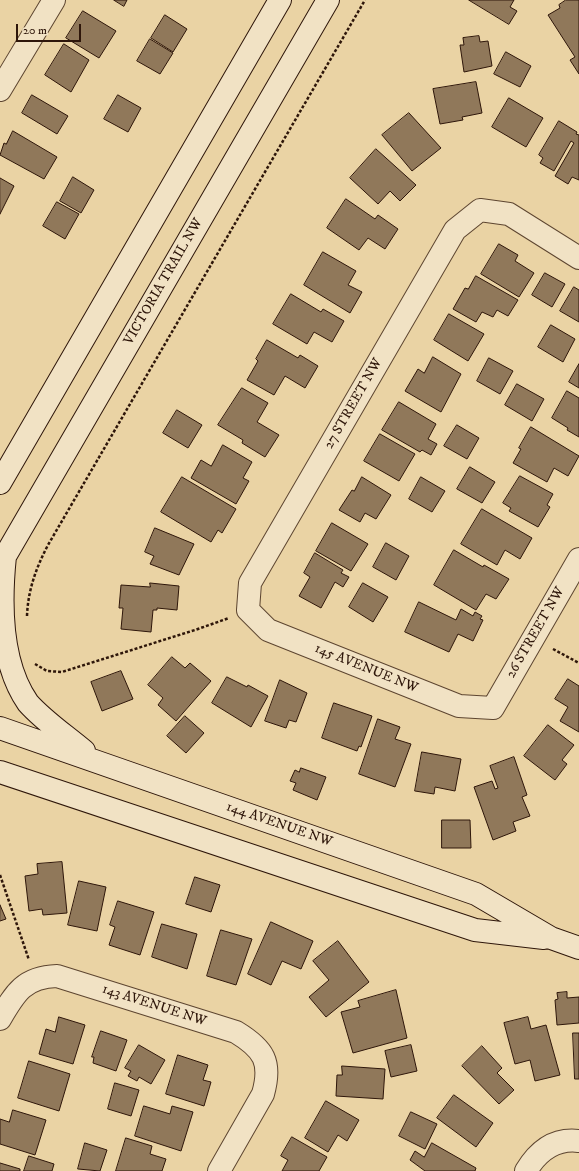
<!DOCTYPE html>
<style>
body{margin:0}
#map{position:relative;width:579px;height:1171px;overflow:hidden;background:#ead3a4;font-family:"IM FELL DW Pica",serif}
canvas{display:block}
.scale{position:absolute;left:16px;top:24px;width:65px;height:18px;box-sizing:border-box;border:2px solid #2e160a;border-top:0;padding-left:5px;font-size:12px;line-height:14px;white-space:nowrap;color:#2e160a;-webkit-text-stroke:3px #f1e2c4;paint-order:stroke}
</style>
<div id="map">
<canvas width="579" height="1171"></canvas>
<div class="scale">20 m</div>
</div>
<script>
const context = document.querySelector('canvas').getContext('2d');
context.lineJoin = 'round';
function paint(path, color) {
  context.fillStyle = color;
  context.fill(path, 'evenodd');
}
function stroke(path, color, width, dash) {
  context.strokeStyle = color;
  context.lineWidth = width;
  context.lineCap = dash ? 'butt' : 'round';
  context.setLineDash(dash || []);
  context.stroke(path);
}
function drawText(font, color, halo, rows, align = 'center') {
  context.font = font + ' "IM FELL DW Pica",serif';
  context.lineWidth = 4;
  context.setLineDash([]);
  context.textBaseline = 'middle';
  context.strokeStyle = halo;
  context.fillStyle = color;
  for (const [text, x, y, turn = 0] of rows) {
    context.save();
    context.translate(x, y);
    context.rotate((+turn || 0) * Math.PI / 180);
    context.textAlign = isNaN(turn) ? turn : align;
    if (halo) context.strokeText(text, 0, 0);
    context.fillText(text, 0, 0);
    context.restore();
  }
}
const building = new Path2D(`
 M 114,0 L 127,0 L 124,6 Z
 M 469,0 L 514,0 L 510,7 L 517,11 L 509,24 Z
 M 566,0 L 579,0 L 579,74 L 570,60 L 575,57 L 548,15 L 560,8 L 559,5 Z
 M 83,11 L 116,31 L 99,58 L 66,38 Z
 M 165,15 L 187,29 L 173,52 L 151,38 Z
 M 479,36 L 480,42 L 488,41 L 492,66 L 464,72 L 460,45 L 464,45 L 463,38 Z
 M 150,39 L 173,53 L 160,74 L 137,61 Z
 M 64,44 L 89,60 L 71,92 L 45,75 Z
 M 506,52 L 531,66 L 520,87 L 494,74 Z
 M 476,82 L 482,113 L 462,117 L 463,120 L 440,124 L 433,89 Z
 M 32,95 L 68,116 L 57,134 L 22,113 Z
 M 118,95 L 141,108 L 128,132 L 104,119 Z
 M 509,98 L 543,118 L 526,147 L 492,127 Z
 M 409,113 L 441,148 L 412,171 L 382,135 Z
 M 559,121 L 577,132 L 576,134 L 579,135 L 579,180 L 572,177 L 568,184 L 555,176 L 574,143 L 571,141 L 554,171 L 540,163 L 543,158 L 539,155 Z
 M 13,131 L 57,157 L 44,179 L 0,155 L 4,143 L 6,144 Z
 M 376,149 L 416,185 L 400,201 L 390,191 L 378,204 L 350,178 Z
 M 73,177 L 94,190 L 81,213 L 60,201 Z
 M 0,178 L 14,186 L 0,214 Z
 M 346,199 L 375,219 L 378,215 L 398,229 L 385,249 L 368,238 L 359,250 L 327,228 Z
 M 57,202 L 79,214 L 65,239 L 43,226 Z
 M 499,244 L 518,255 L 515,261 L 534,273 L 519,297 L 481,274 Z
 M 323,252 L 356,271 L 348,285 L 362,292 L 350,313 L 304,285 Z
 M 545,273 L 565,284 L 552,307 L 532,295 Z
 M 476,276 L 518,300 L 508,316 L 497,310 L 493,317 L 482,312 L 476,322 L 453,309 L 465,288 L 468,289 Z
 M 574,287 L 579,290 L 579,322 L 560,311 Z
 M 291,294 L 321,312 L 323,309 L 344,321 L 332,342 L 314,332 L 307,344 L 273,324 Z
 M 449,314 L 484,334 L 468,361 L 434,340 Z
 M 551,325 L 575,339 L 563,362 L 538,347 Z
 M 267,340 L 298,358 L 300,355 L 318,366 L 305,388 L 285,376 L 274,395 L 247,380 L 258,361 L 256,359 Z
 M 433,357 L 461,374 L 441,412 L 405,391 L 418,369 L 424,373 Z
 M 489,358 L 513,371 L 500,394 L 477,381 Z
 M 579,364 L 579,388 L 569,382 Z
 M 517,384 L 544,399 L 532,421 L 505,405 Z
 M 242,388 L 268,403 L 257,422 L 279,435 L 265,457 L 242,443 L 243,440 L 218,425 Z
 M 567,391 L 579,398 L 579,437 L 567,430 L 568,428 L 552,418 Z
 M 399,402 L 436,424 L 428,439 L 437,444 L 431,455 L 422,450 L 420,452 L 382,430 Z
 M 177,410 L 202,425 L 188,448 L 163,433 Z
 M 457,425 L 479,438 L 467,459 L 444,446 Z
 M 531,427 L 579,456 L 568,476 L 554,468 L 547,482 L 513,463 L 521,449 L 519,448 Z
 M 380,434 L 415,454 L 399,481 L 364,461 Z
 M 223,445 L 252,462 L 243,478 L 249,481 L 236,504 L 191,478 L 201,460 L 211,466 Z
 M 470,467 L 495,482 L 482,503 L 457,489 Z
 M 520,476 L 553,494 L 547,505 L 550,507 L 538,527 L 509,511 L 511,508 L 503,503 Z
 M 182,477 L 236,509 L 222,533 L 218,530 L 211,542 L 161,512 Z
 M 362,477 L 391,495 L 376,519 L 365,513 L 360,522 L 339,510 L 352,490 L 354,491 Z
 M 421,477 L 445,491 L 432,512 L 409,499 Z
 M 482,509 L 532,538 L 520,559 L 505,550 L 497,565 L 461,544 Z
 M 332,523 L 368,544 L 351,571 L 316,551 Z
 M 155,528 L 194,544 L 179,575 L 150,564 L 154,556 L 145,552 Z
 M 386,543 L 409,556 L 396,580 L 373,567 Z
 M 454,550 L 483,567 L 484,565 L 509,579 L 496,599 L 486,594 L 476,610 L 434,585 Z
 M 315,553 L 343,570 L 341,573 L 349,577 L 343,587 L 335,582 L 321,608 L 299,596 L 310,577 L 304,573 Z
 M 150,583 L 179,586 L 177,610 L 157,608 L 157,610 L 153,610 L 151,632 L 121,629 L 123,608 L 119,608 L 121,585 L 150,587 Z
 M 363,583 L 388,597 L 373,622 L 349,607 Z
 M 419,602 L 456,620 L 461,609 L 473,616 L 475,612 L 482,616 L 480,619 L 483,620 L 473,641 L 458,634 L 449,652 L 405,632 Z
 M 172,657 L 185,668 L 190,663 L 211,681 L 176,721 L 158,705 L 163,698 L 148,685 Z
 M 121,671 L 133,699 L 102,711 L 91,682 Z
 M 227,677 L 247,687 L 248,685 L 268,696 L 251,727 L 212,703 Z
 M 568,679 L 579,686 L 579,732 L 560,721 L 568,707 L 555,699 Z
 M 280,680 L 307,693 L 296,722 L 289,720 L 286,728 L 265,721 Z
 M 334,703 L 372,716 L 361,747 L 359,746 L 357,751 L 322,738 Z
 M 185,716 L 204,733 L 186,753 L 167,736 Z
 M 378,719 L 400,727 L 395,739 L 411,744 L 395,787 L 359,774 Z
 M 548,725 L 574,745 L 562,760 L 567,764 L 555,780 L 524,756 Z
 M 422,752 L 461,759 L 455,791 L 435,787 L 434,794 L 415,791 Z
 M 514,757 L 527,795 L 522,797 L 530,816 L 513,822 L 516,831 L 493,840 L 474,787 L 492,781 L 495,789 L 498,788 L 490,766 Z
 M 301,768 L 326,777 L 317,800 L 293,790 L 296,783 L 290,781 L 295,770 L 299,772 Z
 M 442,820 L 470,820 L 471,848 L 442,848 Z
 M 62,862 L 67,913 L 43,915 L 42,909 L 29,911 L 25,876 L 38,874 L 37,864 Z
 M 195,877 L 220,885 L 211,912 L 186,904 Z
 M 79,881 L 106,887 L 97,931 L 68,925 Z
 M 118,901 L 154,912 L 140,955 L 109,945 L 115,927 L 110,925 Z
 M 0,905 L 6,919 L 0,921 Z
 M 271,922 L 313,941 L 301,969 L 282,961 L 271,985 L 248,974 Z
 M 162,924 L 197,934 L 187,969 L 152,957 Z
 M 221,930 L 252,939 L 236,985 L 207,976 Z
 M 338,941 L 369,982 L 326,1017 L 309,997 L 329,980 L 313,961 Z
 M 396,990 L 407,1038 L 353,1053 L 341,1012 L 360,1007 L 358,1001 Z
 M 567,992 L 567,998 L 579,997 L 579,1023 L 557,1025 L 555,1000 L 558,999 L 557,993 Z
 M 59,1017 L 85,1025 L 73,1064 L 39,1054 L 46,1029 L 55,1032 Z
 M 528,1017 L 531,1029 L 546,1025 L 560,1075 L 535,1081 L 530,1060 L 515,1064 L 504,1023 Z
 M 101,1031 L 127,1040 L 116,1071 L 93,1063 L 94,1057 L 92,1057 Z
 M 573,1033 L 579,1033 L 579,1079 L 575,1079 Z
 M 139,1045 L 165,1060 L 151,1084 L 139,1077 L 137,1081 L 128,1076 L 131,1071 L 125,1068 Z
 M 411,1045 L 417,1071 L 391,1077 L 385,1051 Z
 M 482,1046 L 502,1068 L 497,1073 L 514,1090 L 499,1104 L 462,1066 Z
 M 178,1055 L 208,1065 L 203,1080 L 211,1082 L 204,1106 L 166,1094 Z
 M 29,1061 L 70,1074 L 59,1111 L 18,1098 Z
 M 342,1066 L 385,1069 L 383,1099 L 336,1096 L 337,1075 L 342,1075 Z
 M 115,1083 L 139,1090 L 131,1116 L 108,1109 Z
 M 454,1095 L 493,1123 L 476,1147 L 437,1118 Z
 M 326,1101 L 359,1120 L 347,1141 L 338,1135 L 328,1152 L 305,1138 Z
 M 144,1106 L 170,1114 L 172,1106 L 193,1112 L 181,1151 L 135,1136 Z
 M 13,1110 L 46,1120 L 35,1155 L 0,1144 L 0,1119 L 9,1122 Z
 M 411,1112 L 437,1124 L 425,1149 L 399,1136 Z
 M 292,1137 L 327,1157 L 319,1171 L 282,1171 L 288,1160 L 281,1156 Z
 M 126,1138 L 152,1146 L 150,1154 L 166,1159 L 162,1171 L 116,1171 Z
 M 85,1143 L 107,1150 L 100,1171 L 78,1169 Z
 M 432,1143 L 476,1168 L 475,1171 L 425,1171 L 410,1160 L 415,1151 L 424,1157 Z
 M 29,1156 L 54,1164 L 52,1171 L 24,1171 Z
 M 0,1163 L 20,1169 L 20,1171 L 0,1171 Z`);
const path = new Path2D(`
 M 27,616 C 28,590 36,568 48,545 L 365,0
 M 553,649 L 579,663
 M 35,664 L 47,671 L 62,672 L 195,630 L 229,618
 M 0,875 L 29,960`);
const street = new Path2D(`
 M 0,90 L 54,0
 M 579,258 L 509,214 L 480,210 L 455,230 L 250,583 L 248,610 L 268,630 L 459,706 L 493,708 L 579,559
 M 0,1019 C 15,993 24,977 57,976 L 236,1032 C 264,1049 272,1062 263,1094 L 219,1171
 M 526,1171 C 538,1151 555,1138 579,1141`);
const secondary = new Path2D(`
 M 0,483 L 280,0
 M 5,556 C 0,604 0,663 28,703 C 44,721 65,735 84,751
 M 0,565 L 328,0
 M 0,728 L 476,894 L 551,938 L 579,948
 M 0,772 L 475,930 L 544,938`);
const streetNames = [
 ["VICTORIA TRAIL NW",164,282,-60],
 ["27 STREET NW",354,404,-60],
 ["26 STREET NW",536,633,-60],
 ["145 AVENUE NW",366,669,22],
 ["144 AVENUE NW",279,825,19],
 ["143 AVENUE NW",154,1006,18]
];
paint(building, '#90785a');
stroke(building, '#2e160a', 1);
stroke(street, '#5d4530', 24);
stroke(secondary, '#2e160a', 24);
stroke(path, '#2e160a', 2.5, [3, 2]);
stroke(street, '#f1e2c4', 22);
stroke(secondary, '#f1e2c4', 22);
drawText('14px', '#2e160a', '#f1e2c4', streetNames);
</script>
